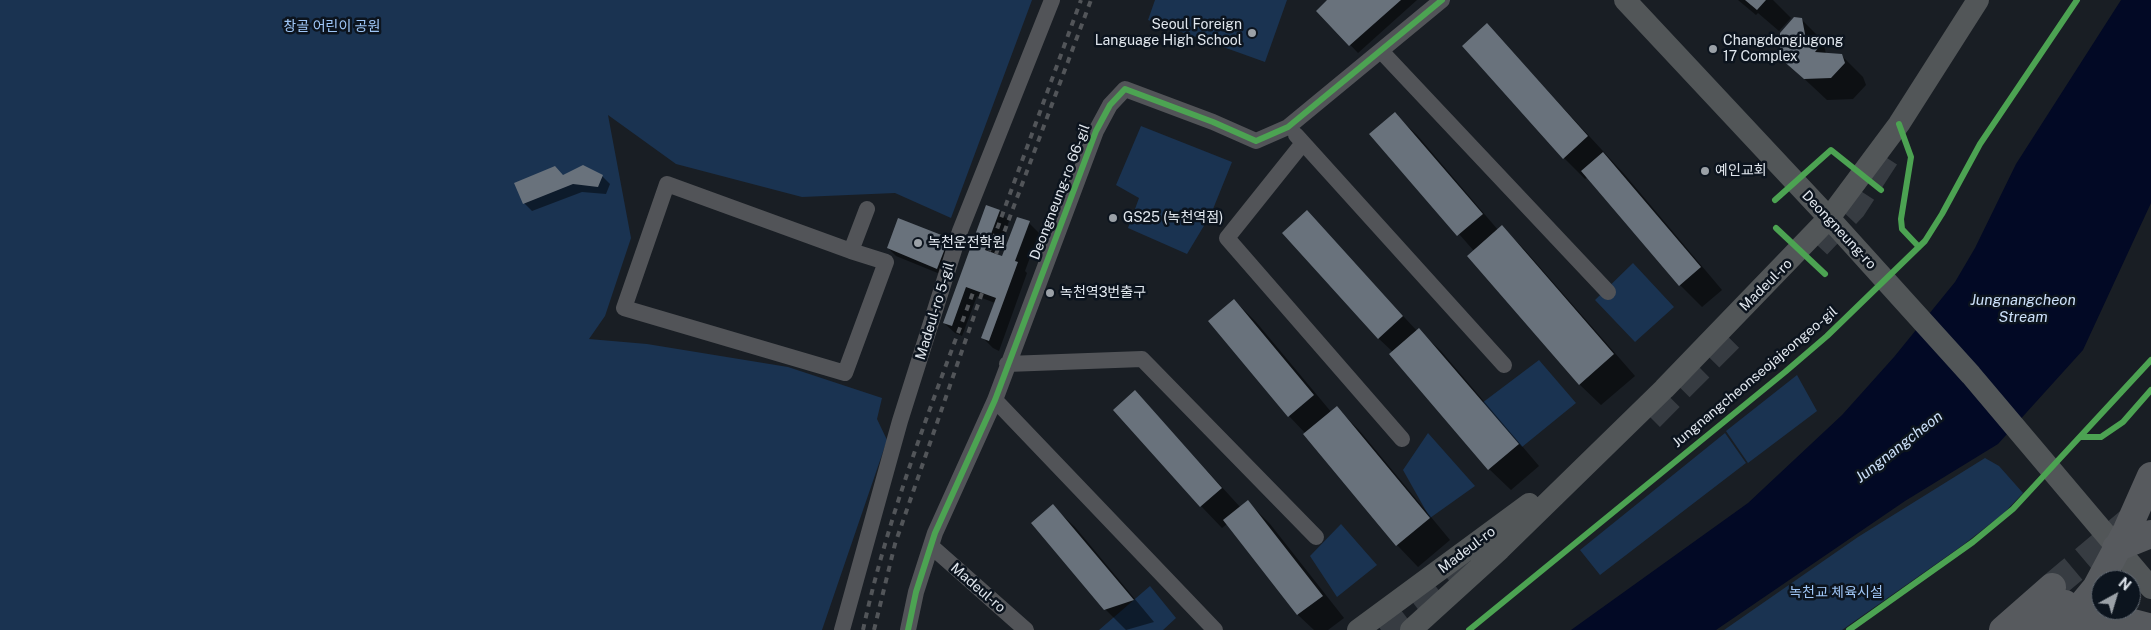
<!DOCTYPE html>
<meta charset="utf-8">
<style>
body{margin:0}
#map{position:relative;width:2151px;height:630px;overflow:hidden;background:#191e24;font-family:"Public Sans",sans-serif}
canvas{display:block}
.north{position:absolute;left:2091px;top:570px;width:50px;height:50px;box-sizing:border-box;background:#0c141e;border:1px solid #616871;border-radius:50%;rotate:39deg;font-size:14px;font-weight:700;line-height:20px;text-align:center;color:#e1e7ee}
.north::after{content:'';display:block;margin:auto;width:18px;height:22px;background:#9ba1a7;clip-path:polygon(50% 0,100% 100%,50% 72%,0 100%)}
</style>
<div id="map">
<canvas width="2151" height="630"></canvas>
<div class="north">N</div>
</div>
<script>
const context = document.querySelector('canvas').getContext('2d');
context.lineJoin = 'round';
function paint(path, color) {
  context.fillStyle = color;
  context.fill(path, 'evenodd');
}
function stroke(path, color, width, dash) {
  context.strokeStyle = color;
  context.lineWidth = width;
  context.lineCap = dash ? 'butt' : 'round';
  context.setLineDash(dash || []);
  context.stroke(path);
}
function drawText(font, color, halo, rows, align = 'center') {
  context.font = font + ' "Public Sans","Noto Sans KR",sans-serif';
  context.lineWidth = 5;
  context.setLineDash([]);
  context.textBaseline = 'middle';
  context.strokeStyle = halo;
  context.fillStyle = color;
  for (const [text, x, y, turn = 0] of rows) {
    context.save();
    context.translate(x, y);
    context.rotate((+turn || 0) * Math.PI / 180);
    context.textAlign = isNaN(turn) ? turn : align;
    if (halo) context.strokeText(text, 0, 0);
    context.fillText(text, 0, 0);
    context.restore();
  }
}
const green = new Path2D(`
 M 0,0 L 1032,0 L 951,218 L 895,193 L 802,197 L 676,164 L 608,115 L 631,238 L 605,316 L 589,339 L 647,344 L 788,367 L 882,398 L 877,419 L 887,440 L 822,630 L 0,630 Z
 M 1155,0 L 1287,0 L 1265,62 L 1148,20 Z
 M 1141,126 L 1232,162 L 1211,214 L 1187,254 L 1128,228 L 1139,198 L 1116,185 Z
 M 1633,263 L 1674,307 L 1635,342 L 1595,300 Z
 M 1539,360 L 1576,403 L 1522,447 L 1482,403 Z
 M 1797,375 L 1817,411 L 1748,463 L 1726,431 Z
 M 1428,433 L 1475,486 L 1430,518 L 1403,470 Z
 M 1725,433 L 1746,463 L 1600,575 L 1580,550 Z
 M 1985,458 L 1999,466 L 2023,493 L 2004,513 L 1963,545 L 1842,630 L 1724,630 L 1858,537 Z
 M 1341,524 L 1377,565 L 1337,597 L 1310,556 Z
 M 1150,586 L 1176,618 L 1163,630 L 1099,630 Z`);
const water = new Path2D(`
 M 2121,0 L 2151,0 L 2151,203 L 2083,350 L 1998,444 L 1905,501 L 1716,630 L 1571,630 L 1748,503 L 1842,415 L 1894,357 L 1955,282 L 1975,248 L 2016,164 Z`);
const shadow = new Path2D(`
 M 1329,0 L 1417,0 L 1358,53 L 1318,11 Z
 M 1738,0 L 1773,0 L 1791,18 L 1779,31 L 1758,13 L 1756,15 Z
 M 1801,19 L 1823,41 L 1826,54 L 1841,55 L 1863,77 L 1866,85 L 1853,99 L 1827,100 L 1782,58 Z
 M 1487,25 L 1625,175 L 1722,290 L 1702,307 L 1680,285 L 1588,177 L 1585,179 L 1564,158 Z
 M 1395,114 L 1417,135 L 1498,230 L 1502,227 L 1524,249 L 1635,376 L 1601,405 L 1579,384 L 1474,251 L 1371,134 Z
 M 563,176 L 602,176 L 610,184 L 606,194 L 582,192 L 532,211 L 524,203 Z
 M 999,211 L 1009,221 L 997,256 L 1003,258 L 1029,223 L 1039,233 L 1025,271 L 1027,273 L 999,351 L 993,348 L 983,338 L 995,303 L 977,296 L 962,336 L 955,333 L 944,323 Z
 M 1307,212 L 1417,331 L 1419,330 L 1441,351 L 1539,466 L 1511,490 L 1489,469 L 1393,352 L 1378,338 Z
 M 948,239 L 956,247 L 945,276 L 896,256 L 888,248 Z
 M 1234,300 L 1256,322 L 1332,413 L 1337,408 L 1359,430 L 1450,540 L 1418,567 L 1397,545 L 1306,434 L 1289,416 Z
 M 1135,392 L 1241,508 L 1248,502 L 1270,524 L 1344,618 L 1328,630 L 1314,630 L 1298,615 L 1227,524 L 1222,528 L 1201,506 L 1115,410 Z
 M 1053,506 L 1075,527 L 1154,622 L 1126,630 L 1105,609 Z`);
const building = new Path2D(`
 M 1327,0 L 1401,0 L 1349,46 L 1316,11 Z
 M 1745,0 L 1766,0 L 1757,10 Z
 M 1794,17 L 1802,18 L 1807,45 L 1811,40 L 1819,47 L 1815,52 L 1842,54 L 1845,63 L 1831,78 L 1804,79 L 1780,58 L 1780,33 Z
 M 1487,23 L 1588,136 L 1563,159 L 1462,46 Z
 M 1395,112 L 1483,214 L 1457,236 L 1369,134 Z
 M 1603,152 L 1701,267 L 1679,286 L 1581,171 Z
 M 583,165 L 603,175 L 598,187 L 573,184 L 523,204 L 514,183 L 555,166 L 563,175 Z
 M 986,205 L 1000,210 L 985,250 L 1002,256 L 1017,217 L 1030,221 L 1015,261 L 1018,262 L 989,341 L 981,338 L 996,298 L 966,287 L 952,326 L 943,323 Z
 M 1307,210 L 1403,316 L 1378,339 L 1282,233 Z
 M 898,218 L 949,238 L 937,269 L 887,248 Z
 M 1502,225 L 1614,354 L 1579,385 L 1467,256 Z
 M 1234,299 L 1314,395 L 1288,417 L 1208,321 Z
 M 1419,328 L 1519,444 L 1488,470 L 1389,354 Z
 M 1135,390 L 1222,488 L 1200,507 L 1113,410 Z
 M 1337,406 L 1430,518 L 1396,546 L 1303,434 Z
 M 1248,500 L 1323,596 L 1297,615 L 1223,520 Z
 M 1053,504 L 1134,600 L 1104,610 L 1031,523 Z`);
const highwayTunnel = new Path2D(`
 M 1817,245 L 1852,208 L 1891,148
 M 1650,417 L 1736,331
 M 2052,587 L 2129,522
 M 1381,630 L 1489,548`);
const street = new Path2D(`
 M 1381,51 L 1608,292
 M 1296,135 L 1504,365
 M 1303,143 L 1227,238 L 1402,439
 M 851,251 L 667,184 L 624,308 L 845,373 L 886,262 L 851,251 L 867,209
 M 1007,364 L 1142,359 L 1316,537
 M 995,400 L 1215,630
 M 931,546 L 1026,630
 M 842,630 L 900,421 L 960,231 L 1052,0
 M 908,630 L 916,592 L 935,533 L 995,400 L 1096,131 L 1110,105 L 1125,89 L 1213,122 L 1256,141 L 1288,127 L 1442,0`);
const secondary = new Path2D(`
 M 1625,0 L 1829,218 L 1971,375 L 2151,588
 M 1358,630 L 1529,504
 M 1411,630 L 1500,549 L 1664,389 L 1829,218 L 1899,124 L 1978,0`);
const highway = new Path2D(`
 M 2116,548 L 2151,534
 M 2003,630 L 2052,587
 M 2034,630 L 2065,604
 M 2061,630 L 2096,588 L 2127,530 L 2151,476
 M 2078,630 C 2103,616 2124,619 2151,628`);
const rail = new Path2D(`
 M 989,251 L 1081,0
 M 996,254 L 1091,0
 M 863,630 C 888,514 933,401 974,290
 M 874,630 L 895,544 L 982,293`);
const cycleway = new Path2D(`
 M 1899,124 L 1911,157 L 1901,219 L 1902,229 L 1919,247
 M 1775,200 L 1831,150 L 1881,190
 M 1776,228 L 1825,274
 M 2080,437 L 2101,437 L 2123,422 L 2151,390
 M 908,630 L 916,592 L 935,533 L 995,400 L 1096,131 L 1110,105 L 1125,89 L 1213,122 L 1256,141 L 1288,127 L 1442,0
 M 1469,630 L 1785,372 L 1827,336 L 1925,241 L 1942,214 L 1980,144 L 2077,0
 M 1849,630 L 1973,542 L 2013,509 L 2151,360`);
const markers = [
 [1252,33,5,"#9ba1a7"],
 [1713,49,5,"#9ba1a7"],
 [1705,171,5,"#9ba1a7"],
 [1113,218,5,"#9ba1a7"],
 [918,243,5,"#9ba1a7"],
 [1050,293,5,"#9ba1a7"]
];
const poiNames = [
 ["Seoul Foreign",1242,25,"right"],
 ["Language High School",1242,41,"right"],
 ["Changdongjugong",1723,41],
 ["17 Complex",1723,57],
 ["예인교회",1715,171],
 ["GS25 (녹천역점)",1123,218],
 ["녹천운전학원",928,243],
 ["녹천역3번출구",1060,293]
];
const parkNames = [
 ["창골 어린이 공원",332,27],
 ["녹천교 체육시설",1836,593]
];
const streetNames = [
 ["Deongneung-ro 66-gil",1060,192,-69],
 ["Deongneung-ro",1839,230,47],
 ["Madeul-ro",1766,285,-45],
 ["Madeul-ro 5-gil",935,311,-73],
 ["Jungnangcheonseojajeongeo-gil",1755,377,-40],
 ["Madeul-ro",1467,550,-37],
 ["Madeul-ro",978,588,41]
];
const waterNames = [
 ["Jungnangcheon",2023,300],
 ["Stream",2023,317],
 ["Jungnangcheon",1899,447,-38]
];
paint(green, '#1a3351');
paint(water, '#020925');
paint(shadow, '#0007');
paint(building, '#69727c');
stroke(highwayTunnel, '#373c42', 28, [28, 14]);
stroke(street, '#525458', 16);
stroke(secondary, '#525658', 22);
stroke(highway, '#575a5e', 28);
stroke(rail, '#525559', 4, [6, 6]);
stroke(cycleway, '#4ca352', 6);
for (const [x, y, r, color] of markers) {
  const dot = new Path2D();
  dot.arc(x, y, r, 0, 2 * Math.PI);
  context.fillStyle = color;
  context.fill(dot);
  stroke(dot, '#0c141e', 2);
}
drawText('14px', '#e1e7ee', '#0c141e', poiNames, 'left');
drawText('14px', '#9fc6f6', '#0c141e', parkNames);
drawText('14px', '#e1e7ee', '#0c141e', streetNames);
drawText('italic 15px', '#cce0f9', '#0c141e', waterNames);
</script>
